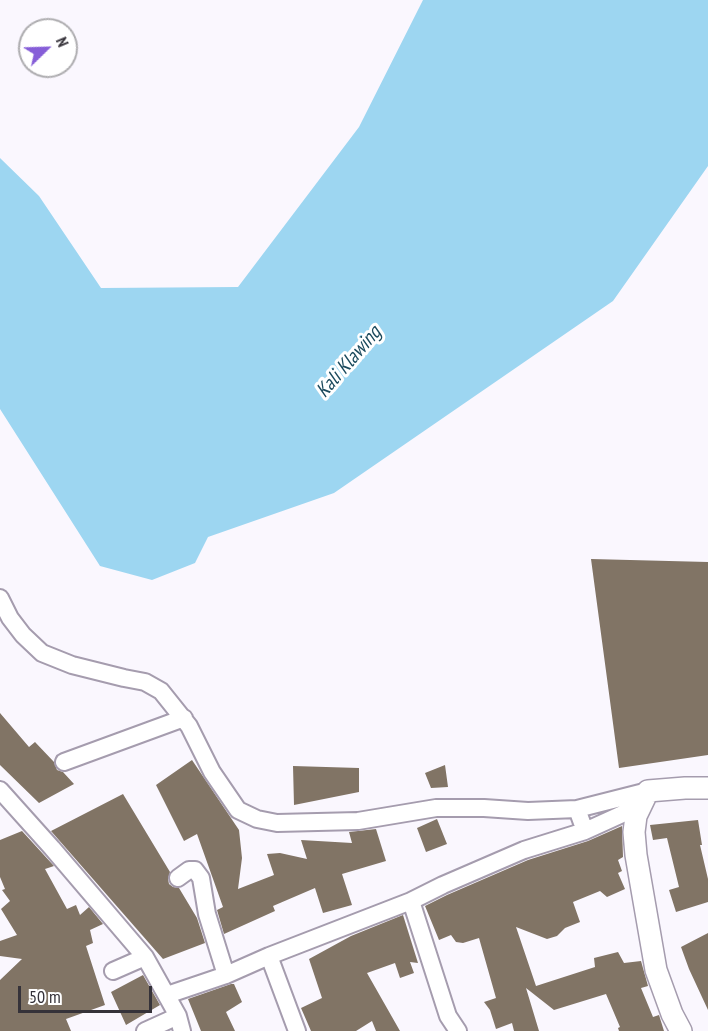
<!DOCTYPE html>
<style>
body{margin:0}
#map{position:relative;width:708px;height:1031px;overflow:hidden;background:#faf7fe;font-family:"PT Sans Narrow",sans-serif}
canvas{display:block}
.north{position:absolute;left:18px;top:18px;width:60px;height:60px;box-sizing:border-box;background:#fff;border:2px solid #aeadb0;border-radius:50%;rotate:67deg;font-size:16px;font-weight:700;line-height:24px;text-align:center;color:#353239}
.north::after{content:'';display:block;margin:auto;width:21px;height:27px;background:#865ed8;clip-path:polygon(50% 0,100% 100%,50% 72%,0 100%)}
.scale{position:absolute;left:18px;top:986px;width:134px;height:27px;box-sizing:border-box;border:3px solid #353239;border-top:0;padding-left:8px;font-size:18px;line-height:21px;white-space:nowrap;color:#353239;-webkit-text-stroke:4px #fff;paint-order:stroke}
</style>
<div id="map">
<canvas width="708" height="1031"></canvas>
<div class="north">N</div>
<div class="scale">50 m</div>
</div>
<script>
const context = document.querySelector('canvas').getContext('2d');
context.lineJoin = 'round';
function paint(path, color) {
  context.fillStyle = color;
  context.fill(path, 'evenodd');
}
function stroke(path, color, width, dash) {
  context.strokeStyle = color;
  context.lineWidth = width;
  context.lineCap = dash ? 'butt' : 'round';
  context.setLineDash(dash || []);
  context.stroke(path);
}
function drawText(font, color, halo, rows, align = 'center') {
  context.font = font + ' "PT Sans Narrow",sans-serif';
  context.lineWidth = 6;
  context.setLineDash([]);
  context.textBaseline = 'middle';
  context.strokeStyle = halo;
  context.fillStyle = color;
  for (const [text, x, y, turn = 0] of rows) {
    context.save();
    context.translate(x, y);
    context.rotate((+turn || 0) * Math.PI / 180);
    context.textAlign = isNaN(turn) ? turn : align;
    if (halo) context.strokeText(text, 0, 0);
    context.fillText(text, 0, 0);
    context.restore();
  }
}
const water = new Path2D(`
 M 423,0 L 708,0 L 708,166 L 613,301 L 334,493 L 208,537 L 195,563 L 152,580 L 100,566 L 0,409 L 0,158 L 39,196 L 101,288 L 238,287 L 359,127 Z`);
const building = new Path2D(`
 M 591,559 L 708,562 L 708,755 L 619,768 Z
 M 0,713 L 29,747 L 35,742 L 54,762 L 57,770 L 63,772 L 74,784 L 39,803 L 0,765 Z
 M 192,760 L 239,830 L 242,858 L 238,889 L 274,875 L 267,854 L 280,853 L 307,859 L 301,840 L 352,843 L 349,832 L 376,829 L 386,861 L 342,874 L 352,905 L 323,913 L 315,888 L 273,906 L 275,911 L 224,934 L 217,910 L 223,907 L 197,834 L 184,841 L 156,785 Z
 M 445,765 L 448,787 L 431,788 L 425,773 Z
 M 293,766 L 359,768 L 359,792 L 294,805 Z
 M 123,794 L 170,872 L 168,879 L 169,884 L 173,887 L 179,888 L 197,918 L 205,943 L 163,959 L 51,831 Z
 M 437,819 L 447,844 L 426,852 L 417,828 Z
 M 698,820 L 702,845 L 700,845 L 708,879 L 708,902 L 676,912 L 669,890 L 679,887 L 667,838 L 653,840 L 650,825 Z
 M 622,826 L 623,857 L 618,860 L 622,871 L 618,873 L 625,889 L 607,897 L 600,891 L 573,902 L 580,922 L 565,928 L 557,936 L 547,939 L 516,927 L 536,986 L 595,967 L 594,958 L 618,952 L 624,963 L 641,961 L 648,986 L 641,988 L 653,1017 L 659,1015 L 664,1031 L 619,1031 L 618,1028 L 620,1027 L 606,994 L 554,1010 L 526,988 L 539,1031 L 514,1031 L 512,1023 L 496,1029 L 490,1010 L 484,1002 L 496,998 L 479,938 L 463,943 L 456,942 L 451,935 L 439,940 L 425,906 L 447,895 L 528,860 L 588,841 Z
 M 22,831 L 54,866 L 45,869 L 67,909 L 76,905 L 80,915 L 89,907 L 103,924 L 90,930 L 93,943 L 86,946 L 105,1005 L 66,1019 L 71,1031 L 0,1031 L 0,980 L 22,959 L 0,956 L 0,941 L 17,935 L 1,909 L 10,901 L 2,890 L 5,889 L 0,877 L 0,840 Z
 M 403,915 L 418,963 L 410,962 L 414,973 L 400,978 L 395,963 L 367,973 L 400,1031 L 376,1031 L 372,1021 L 356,1031 L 311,1031 L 301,1008 L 322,998 L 309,959 L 351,936 Z
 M 708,933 L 708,1010 L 689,969 L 681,947 Z
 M 143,975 L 160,1005 L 126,1025 L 111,992 Z
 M 231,984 L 234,984 L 242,1002 L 226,1012 L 235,1031 L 201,1031 L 188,999 Z`);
const minor = new Path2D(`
 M 0,598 L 10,618 L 23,635 L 42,653 L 72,665 L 124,678 L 145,682 L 161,691 L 189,726 L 212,772 L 238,810 L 257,819 L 277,823 L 358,821 L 436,808 L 484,808 L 528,811 L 577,809 L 648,791
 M 64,762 L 184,718
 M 0,790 L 52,848 L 145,957 L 178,1016 L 182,1031
 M 585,831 L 640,806
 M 178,878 L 189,870 L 195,870 L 201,878 L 207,914 L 226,975
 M 269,956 L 297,1031
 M 113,971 L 145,957
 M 167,995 L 226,975 L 269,956 L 411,901
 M 145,1031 L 178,1016
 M 458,1031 L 448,1016 L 411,901 L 443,885 L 524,850 L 585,831 L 577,809`);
const tertiary = new Path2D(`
 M 681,1031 L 672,1014 L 656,970 L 636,855 L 634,832 L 636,816 L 648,791 L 685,788 L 708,788`);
const waterNames = [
 ["Kali Klawing",349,362,-49]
];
paint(water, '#9dd6f1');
paint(building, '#817465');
stroke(minor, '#a59cae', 20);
stroke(tertiary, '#a59cae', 24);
stroke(minor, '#fff', 16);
stroke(tertiary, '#fff', 21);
drawText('italic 20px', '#1b4a5d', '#fff', waterNames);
</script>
